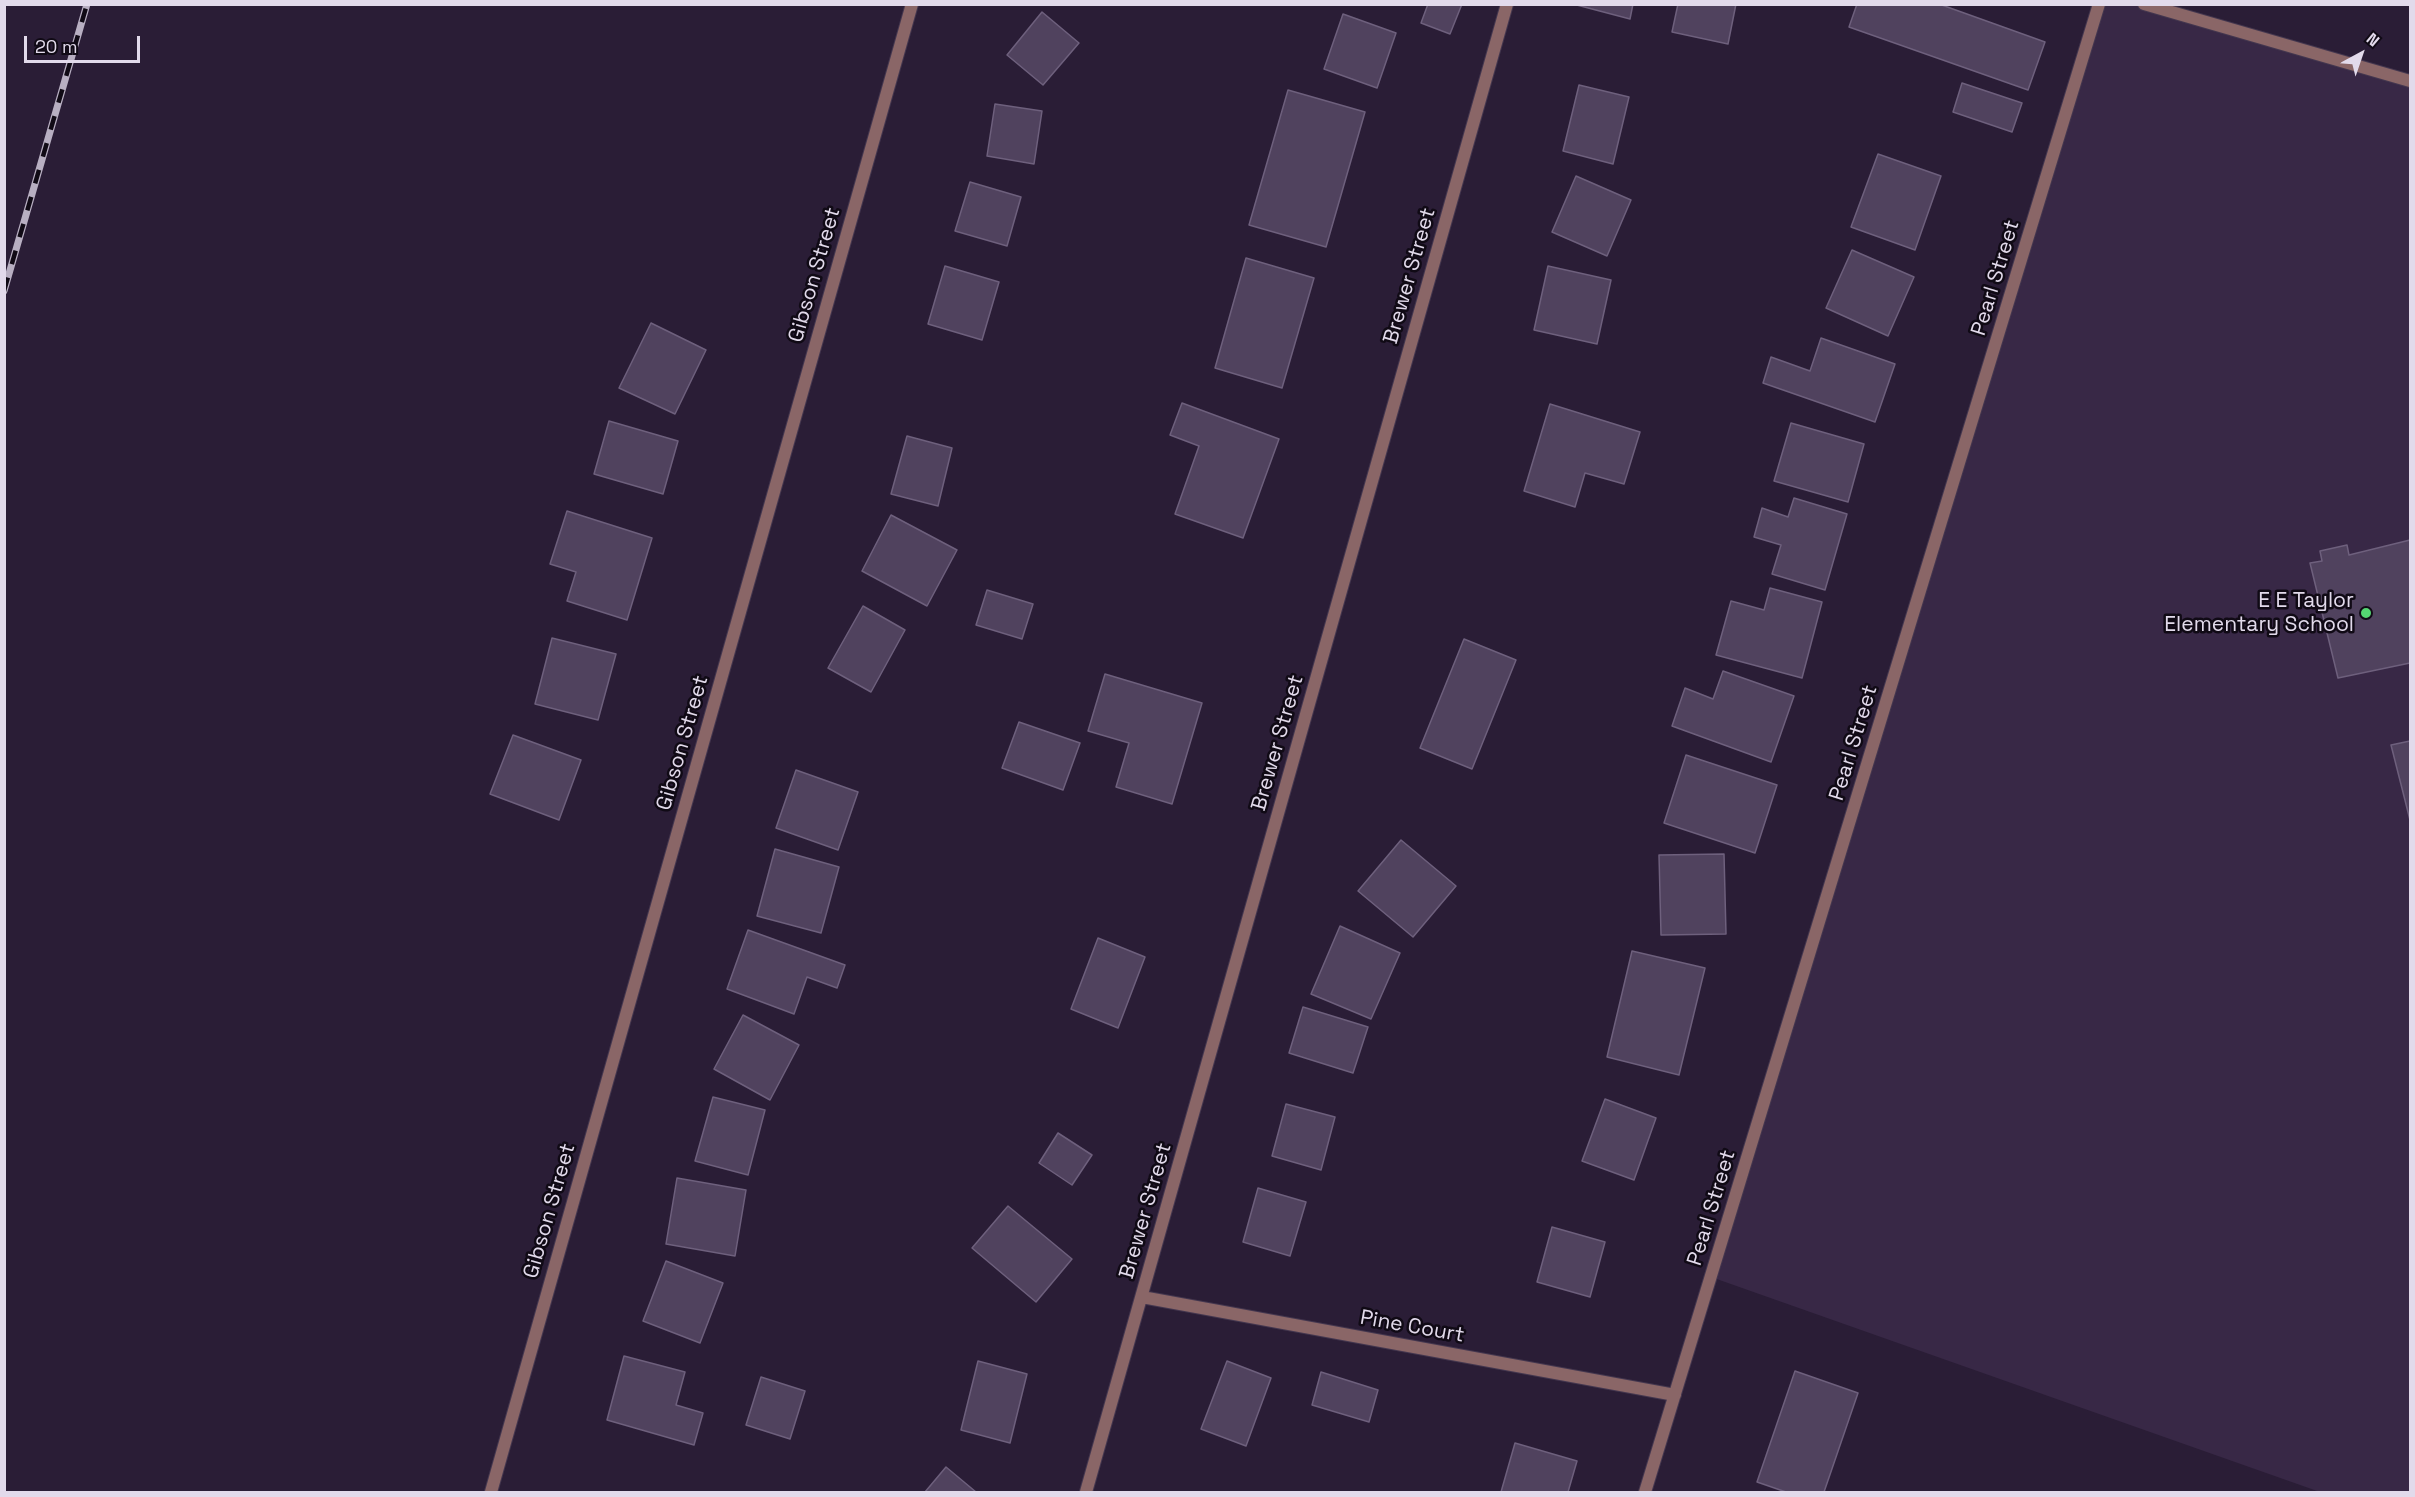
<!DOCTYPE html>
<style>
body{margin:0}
#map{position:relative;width:2415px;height:1497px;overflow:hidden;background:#2a1d36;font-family:"Space Grotesk",sans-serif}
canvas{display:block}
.frame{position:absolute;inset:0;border:6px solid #e2daeb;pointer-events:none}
.north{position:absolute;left:2331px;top:24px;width:60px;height:60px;-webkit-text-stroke:4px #100a15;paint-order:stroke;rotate:40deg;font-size:16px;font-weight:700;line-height:24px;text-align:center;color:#e2daeb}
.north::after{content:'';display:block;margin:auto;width:21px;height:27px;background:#e2daeb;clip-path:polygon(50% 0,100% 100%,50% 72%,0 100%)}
.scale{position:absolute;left:24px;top:36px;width:116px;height:27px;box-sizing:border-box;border:3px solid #e2daeb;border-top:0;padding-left:8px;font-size:18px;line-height:21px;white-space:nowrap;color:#e2daeb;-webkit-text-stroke:4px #100a15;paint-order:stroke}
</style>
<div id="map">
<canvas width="2415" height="1497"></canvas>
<div class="frame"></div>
<div class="north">N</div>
<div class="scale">20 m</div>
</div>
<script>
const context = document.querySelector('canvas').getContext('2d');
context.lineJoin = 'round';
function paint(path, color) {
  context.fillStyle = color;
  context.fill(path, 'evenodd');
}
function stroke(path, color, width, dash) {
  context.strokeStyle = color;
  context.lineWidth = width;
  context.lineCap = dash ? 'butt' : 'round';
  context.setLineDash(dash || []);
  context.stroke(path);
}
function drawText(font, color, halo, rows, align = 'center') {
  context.font = font + ' "Space Grotesk",sans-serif';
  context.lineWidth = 5;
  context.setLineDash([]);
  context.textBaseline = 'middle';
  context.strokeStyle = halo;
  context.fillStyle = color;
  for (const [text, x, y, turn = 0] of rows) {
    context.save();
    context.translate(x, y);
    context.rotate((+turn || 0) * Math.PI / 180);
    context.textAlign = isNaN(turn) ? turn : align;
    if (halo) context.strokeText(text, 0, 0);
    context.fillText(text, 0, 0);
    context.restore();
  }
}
const built = new Path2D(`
 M 2099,5 L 2144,5 L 2410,81 L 2410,1492 L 2320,1492 L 1711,1277 Z`);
const building = new Path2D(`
 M 1428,4 L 1462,4 L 1450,34 L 1421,23 Z
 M 1573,4 L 1633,4 L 1630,19 Z
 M 1678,4 L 1736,4 L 1728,44 L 1672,32 Z
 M 1857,4 L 1939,4 L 2045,42 L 2028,90 L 1849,27 Z
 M 1042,12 L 1079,43 L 1043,85 L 1007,55 Z
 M 1343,14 L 1396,33 L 1377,88 L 1324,69 Z
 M 1962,83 L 2022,103 L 2012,132 L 1953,112 Z
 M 1579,85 L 1629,97 L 1613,164 L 1563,151 Z
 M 1288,90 L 1365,112 L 1326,247 L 1249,225 Z
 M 995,104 L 1042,111 L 1034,164 L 987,156 Z
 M 1878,154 L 1941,176 L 1915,250 L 1851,227 Z
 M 1576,176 L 1631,200 L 1607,256 L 1552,232 Z
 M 970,182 L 1021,197 L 1007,246 L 955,231 Z
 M 1852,250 L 1914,277 L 1888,336 L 1826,308 Z
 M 1246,258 L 1314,278 L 1282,388 L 1215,368 Z
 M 945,266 L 999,282 L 982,340 L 928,324 Z
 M 1548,266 L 1611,280 L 1597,344 L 1534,330 Z
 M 651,323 L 706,350 L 675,414 L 619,388 Z
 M 1821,338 L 1895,364 L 1875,422 L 1763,383 L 1771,357 L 1810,371 Z
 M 1182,403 L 1279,439 L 1243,538 L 1175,514 L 1199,446 L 1170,435 Z
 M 1550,404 L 1640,432 L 1624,484 L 1585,473 L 1575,507 L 1524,491 Z
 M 609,421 L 678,441 L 663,494 L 594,474 Z
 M 1791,423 L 1864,444 L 1848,502 L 1774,481 Z
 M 907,436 L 952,448 L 938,506 L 891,494 Z
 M 1794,498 L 1847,514 L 1825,590 L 1772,574 L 1781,545 L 1754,537 L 1762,508 L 1788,517 Z
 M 567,511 L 652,538 L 627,620 L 567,601 L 576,572 L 550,564 Z
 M 891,515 L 957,550 L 927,606 L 862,571 Z
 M 2410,540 L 2410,663 L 2338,678 L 2310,563 L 2322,561 L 2320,551 L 2347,545 L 2349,555 Z
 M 1770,588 L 1822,602 L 1802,678 L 1716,655 L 1731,601 L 1764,610 Z
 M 987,590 L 1033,604 L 1022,639 L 976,625 Z
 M 863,606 L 905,630 L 871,692 L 828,668 Z
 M 552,638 L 616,654 L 598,720 L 535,704 Z
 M 1464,639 L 1516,660 L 1472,769 L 1420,748 Z
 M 1723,671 L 1794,696 L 1771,762 L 1672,726 L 1685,688 L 1713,699 Z
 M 1105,674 L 1202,703 L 1172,804 L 1116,787 L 1129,743 L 1088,731 Z
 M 1019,722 L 1080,743 L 1063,790 L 1002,768 Z
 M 513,735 L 581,760 L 559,820 L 490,794 Z
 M 2410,741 L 2410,820 L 2391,745 Z
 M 1686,755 L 1777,785 L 1755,853 L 1664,823 Z
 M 796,770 L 858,792 L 838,850 L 776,828 Z
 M 1401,840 L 1456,886 L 1413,937 L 1358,891 Z
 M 775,849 L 839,867 L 821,933 L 757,916 Z
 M 1724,854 L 1726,934 L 1661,935 L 1659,855 Z
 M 1340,926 L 1400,953 L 1371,1019 L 1311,994 Z
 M 748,930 L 845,965 L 837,988 L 807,977 L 794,1014 L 727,989 Z
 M 1098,938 L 1145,957 L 1118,1028 L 1071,1009 Z
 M 1632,951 L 1705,968 L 1679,1075 L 1607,1057 Z
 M 1303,1007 L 1368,1027 L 1353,1073 L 1289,1053 Z
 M 743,1015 L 799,1045 L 770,1100 L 714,1069 Z
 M 713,1097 L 765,1110 L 748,1175 L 695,1161 Z
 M 1605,1099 L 1656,1118 L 1634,1180 L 1582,1161 Z
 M 1286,1104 L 1335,1117 L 1321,1170 L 1272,1156 Z
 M 1058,1133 L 1092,1155 L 1072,1185 L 1039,1163 Z
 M 677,1178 L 746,1190 L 735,1256 L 666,1244 Z
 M 1258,1188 L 1306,1202 L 1290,1256 L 1243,1242 Z
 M 1008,1206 L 1072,1259 L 1036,1302 L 972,1248 Z
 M 1552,1227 L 1605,1242 L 1590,1297 L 1537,1282 Z
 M 666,1261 L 723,1283 L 700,1343 L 643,1321 Z
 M 624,1356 L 685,1372 L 676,1405 L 703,1413 L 694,1445 L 607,1420 Z
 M 978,1361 L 1027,1374 L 1010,1443 L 961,1430 Z
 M 1227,1361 L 1271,1378 L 1246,1446 L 1201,1429 Z
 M 1795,1371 L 1858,1393 L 1824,1492 L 1786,1492 L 1757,1482 Z
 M 1321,1372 L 1378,1390 L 1369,1422 L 1312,1405 Z
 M 761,1377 L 805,1391 L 790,1439 L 746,1425 Z
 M 1515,1443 L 1577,1461 L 1568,1492 L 1501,1492 Z
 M 946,1467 L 976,1492 L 925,1492 Z`);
const minor = new Path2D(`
 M 2144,4 L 2410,81
 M 1142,1297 L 1675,1395
 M 491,1492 L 912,4
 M 1086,1492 L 1507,4
 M 1645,1492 L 2099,4`);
const rail = new Path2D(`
 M 4,291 L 87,4`);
const markers = [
 [2366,613,6,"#54d672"]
];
const streetNames = [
 ["Gibson Street",815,275,-74],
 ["Brewer Street",1410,276,-74],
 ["Pearl Street",1996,278,-73],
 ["Gibson Street",683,743,-74],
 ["Brewer Street",1278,743,-74],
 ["Pearl Street",1854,743,-73],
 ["Pearl Street",1712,1208,-73],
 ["Gibson Street",550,1211,-74],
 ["Brewer Street",1146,1211,-74],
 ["Pine Court",1412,1327,10]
];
const poiNames = [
 ["E E Taylor",2354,601],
 ["Elementary School",2354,625]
];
paint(built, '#382846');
paint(building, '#50425e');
stroke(building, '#6e607d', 1.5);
stroke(minor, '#44374f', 14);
stroke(minor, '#8a6667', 12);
stroke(rail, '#b8afc2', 7);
stroke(rail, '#100a15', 4.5, [14]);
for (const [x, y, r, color] of markers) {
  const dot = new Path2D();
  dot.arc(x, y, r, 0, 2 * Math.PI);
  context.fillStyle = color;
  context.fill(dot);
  stroke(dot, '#100a15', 2);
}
drawText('21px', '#e2daeb', '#100a15', streetNames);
drawText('21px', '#e2daeb', '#100a15', poiNames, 'right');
</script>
